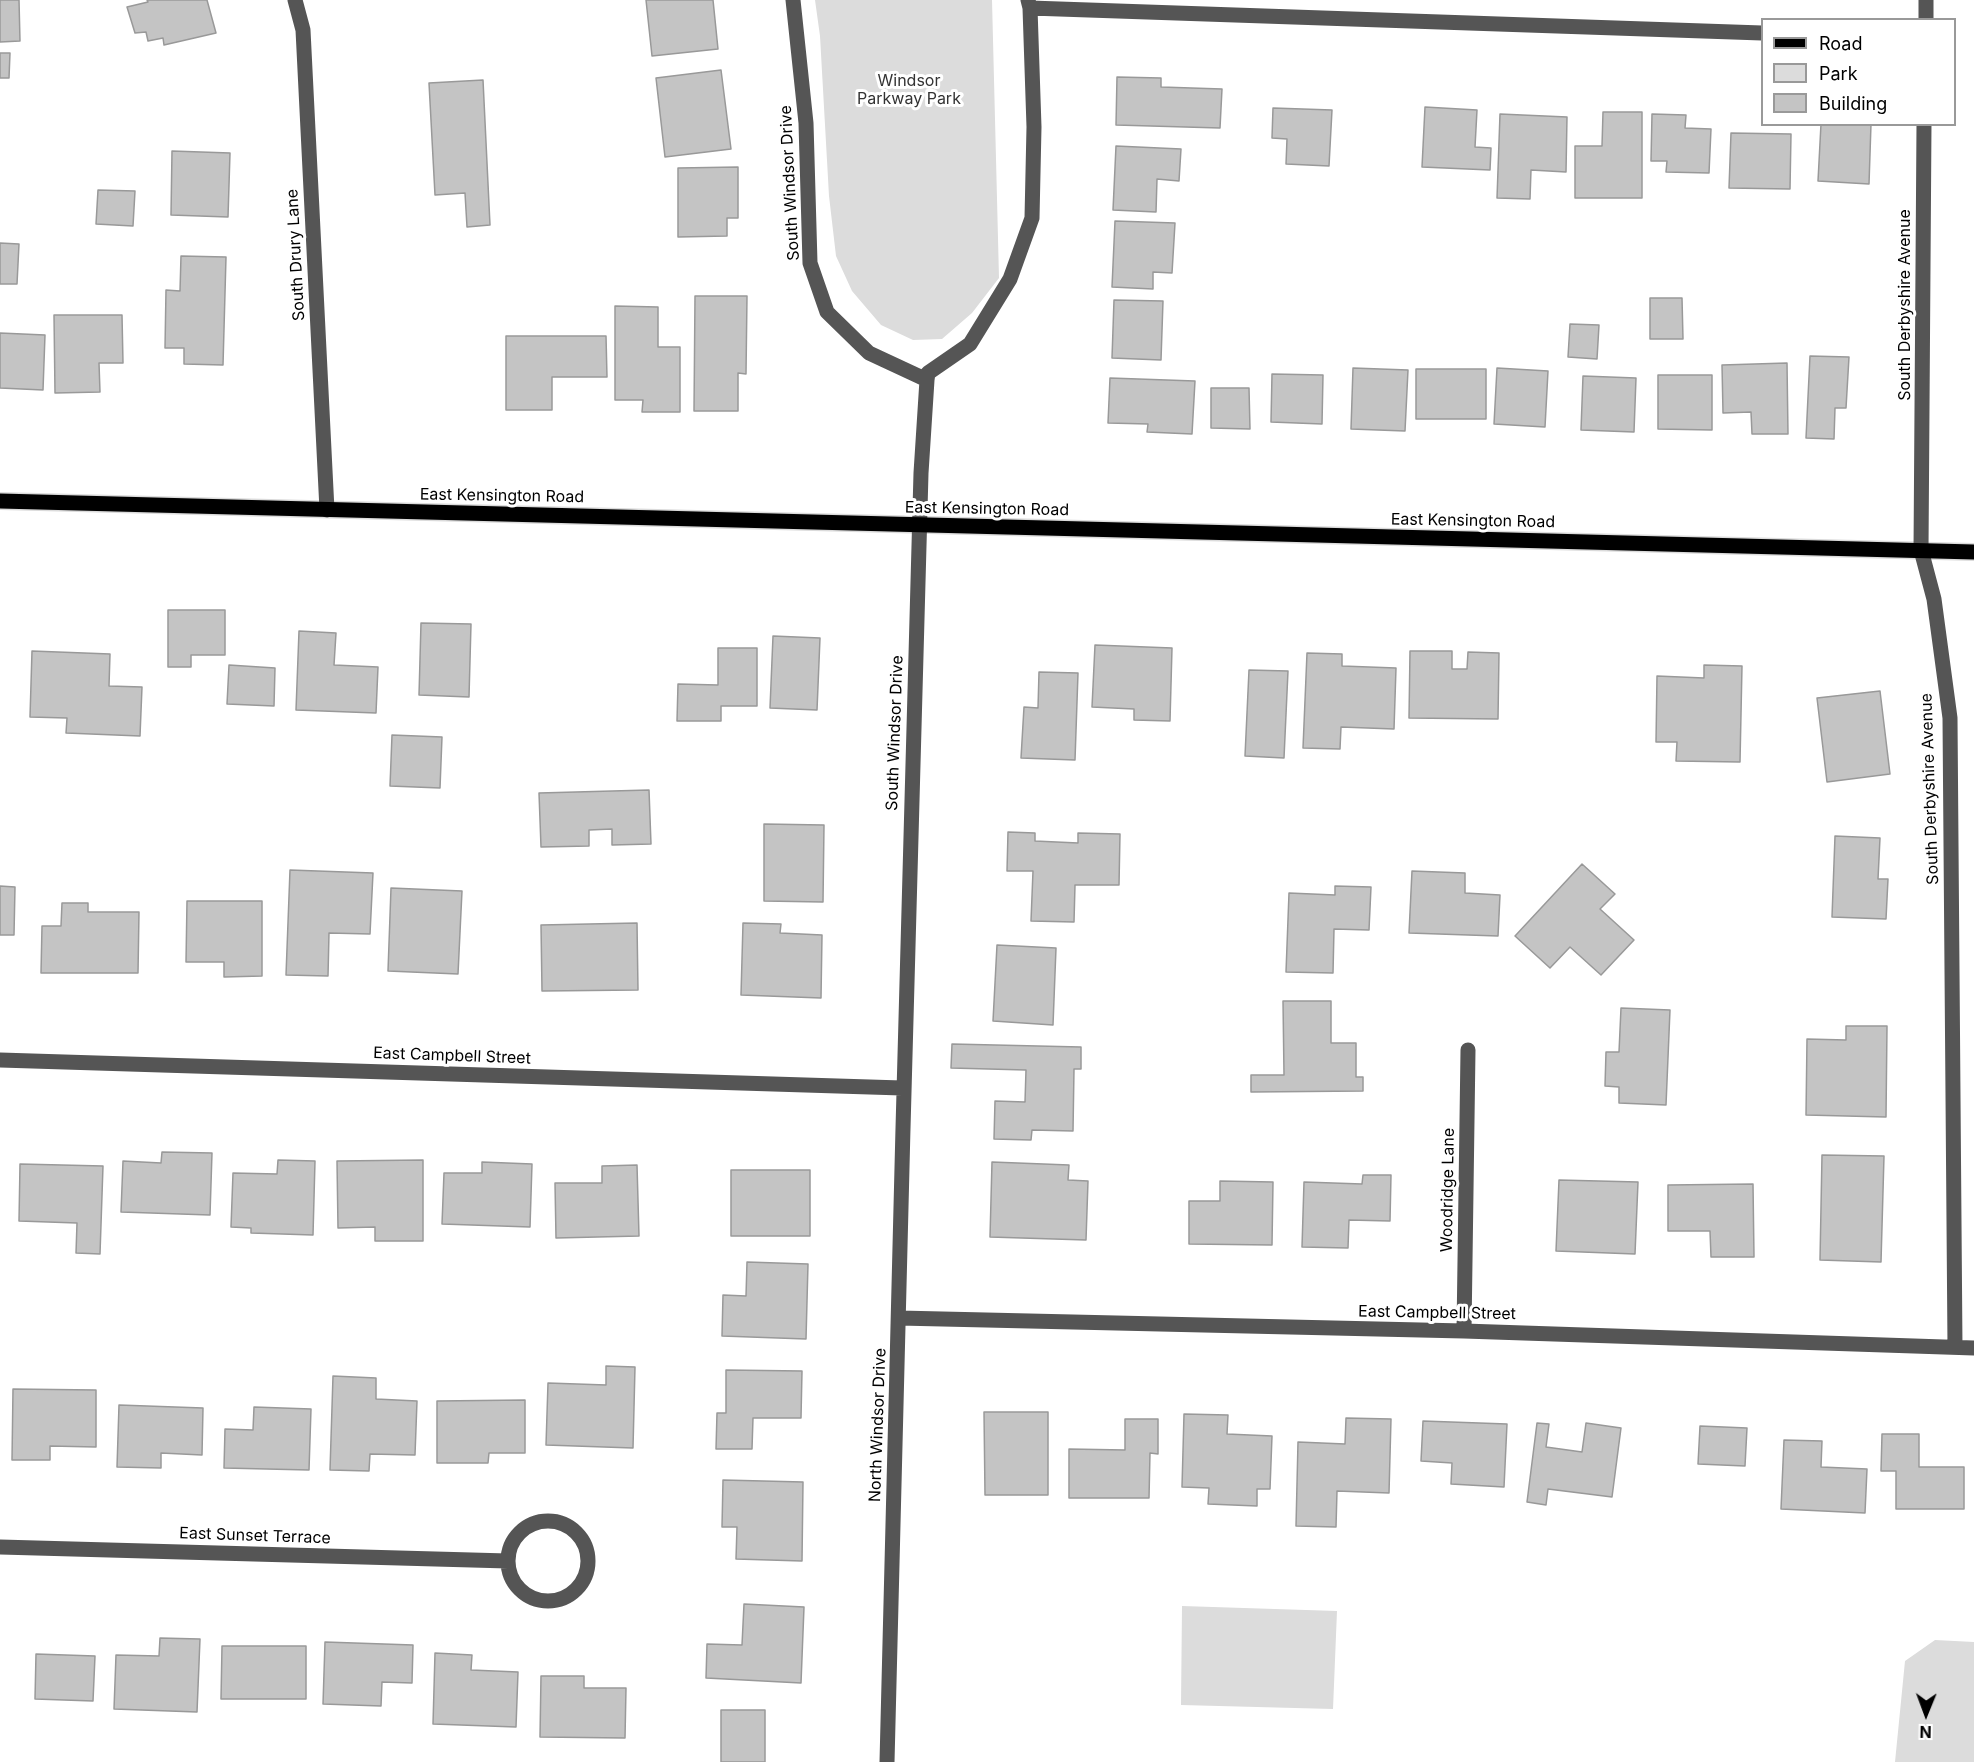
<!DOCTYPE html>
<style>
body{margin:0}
#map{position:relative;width:1974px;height:1762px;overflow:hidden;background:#fff;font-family:Inter,sans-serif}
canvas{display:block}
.legend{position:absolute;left:1761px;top:18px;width:195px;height:108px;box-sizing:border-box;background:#fff;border:2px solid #999;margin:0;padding:8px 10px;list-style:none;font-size:18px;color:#000}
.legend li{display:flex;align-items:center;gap:12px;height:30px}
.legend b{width:30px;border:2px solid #999}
.north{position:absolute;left:1896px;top:1684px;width:60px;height:60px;-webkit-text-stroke:4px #fff;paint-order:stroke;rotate:181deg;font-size:16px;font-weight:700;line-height:24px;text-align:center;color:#000}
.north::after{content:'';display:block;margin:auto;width:21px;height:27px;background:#000;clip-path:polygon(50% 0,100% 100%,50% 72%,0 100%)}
</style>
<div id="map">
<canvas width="1974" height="1762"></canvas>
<ul class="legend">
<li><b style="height:8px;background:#000"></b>Road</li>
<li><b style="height:16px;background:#dcdcdc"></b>Park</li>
<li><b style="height:16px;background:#c4c4c4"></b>Building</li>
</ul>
<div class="north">N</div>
</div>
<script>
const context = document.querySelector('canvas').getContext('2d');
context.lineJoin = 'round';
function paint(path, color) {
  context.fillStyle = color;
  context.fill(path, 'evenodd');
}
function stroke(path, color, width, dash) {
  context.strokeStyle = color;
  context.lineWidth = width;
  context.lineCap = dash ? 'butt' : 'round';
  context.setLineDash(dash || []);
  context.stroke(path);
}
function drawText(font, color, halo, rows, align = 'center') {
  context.font = font + ' Inter,sans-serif';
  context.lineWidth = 6;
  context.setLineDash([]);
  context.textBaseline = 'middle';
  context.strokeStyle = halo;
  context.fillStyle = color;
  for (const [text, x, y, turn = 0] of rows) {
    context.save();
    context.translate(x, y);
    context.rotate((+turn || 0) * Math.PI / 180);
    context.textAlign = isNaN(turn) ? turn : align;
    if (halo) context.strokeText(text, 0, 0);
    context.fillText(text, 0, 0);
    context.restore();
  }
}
const green = new Path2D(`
 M 815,0 L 992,0 L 999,278 L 972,313 L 942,339 L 913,340 L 881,325 L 852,291 L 836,256 L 829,196 L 820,36 Z
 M 1182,1606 L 1337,1611 L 1333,1709 L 1181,1705 Z
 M 1935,1640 L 1974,1642 L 1974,1762 L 1895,1762 L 1905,1661 Z`);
const building = new Path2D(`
 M 0,0 L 19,0 L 20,41 L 0,42 Z
 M 147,0 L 207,0 L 216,33 L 164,45 L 163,38 L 148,41 L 146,32 L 135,33 L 127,7 L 148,2 Z
 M 646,0 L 713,0 L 718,49 L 652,56 Z
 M 0,53 L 10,53 L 9,78 L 0,78 Z
 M 721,70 L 731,149 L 665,157 L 656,78 Z
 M 1117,77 L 1161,78 L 1161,87 L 1222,89 L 1220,128 L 1116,125 Z
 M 483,80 L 490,225 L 467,227 L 465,193 L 435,195 L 429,83 Z
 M 1425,107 L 1477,110 L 1475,147 L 1491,148 L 1490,170 L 1422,167 Z
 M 1273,108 L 1332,110 L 1329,166 L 1286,164 L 1287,139 L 1272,138 Z
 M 1603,112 L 1642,112 L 1642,198 L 1575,198 L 1575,146 L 1602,146 Z
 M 1500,114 L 1567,117 L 1566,172 L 1531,170 L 1530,199 L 1497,198 Z
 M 1652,114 L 1686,115 L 1685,128 L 1711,129 L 1709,173 L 1666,172 L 1667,161 L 1651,161 Z
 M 1821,124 L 1871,124 L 1869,184 L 1818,181 Z
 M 1731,133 L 1791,134 L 1790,189 L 1729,188 Z
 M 1116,146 L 1181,149 L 1179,181 L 1157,179 L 1156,212 L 1113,210 Z
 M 172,151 L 230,153 L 228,217 L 171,215 Z
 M 738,167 L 738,218 L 727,218 L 727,236 L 678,237 L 678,168 Z
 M 98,190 L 135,191 L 133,226 L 96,224 Z
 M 1115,221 L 1175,223 L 1172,273 L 1153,272 L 1153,289 L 1112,287 Z
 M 0,243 L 19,244 L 17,284 L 0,284 Z
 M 181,256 L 226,257 L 223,365 L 184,364 L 184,348 L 165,348 L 166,290 L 180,291 Z
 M 695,296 L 747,296 L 746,374 L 738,373 L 738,411 L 694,411 Z
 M 1650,298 L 1682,298 L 1683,339 L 1650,339 Z
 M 1114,300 L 1163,301 L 1161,360 L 1112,358 Z
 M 615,306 L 658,307 L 658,347 L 680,347 L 680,412 L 642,412 L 643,400 L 615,400 Z
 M 54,315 L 122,315 L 123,363 L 99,363 L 100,392 L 55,393 Z
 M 1570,324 L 1599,325 L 1597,359 L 1568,357 Z
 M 0,333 L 45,335 L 43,390 L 0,388 Z
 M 506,336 L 606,336 L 607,377 L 552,377 L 552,410 L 506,410 Z
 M 1810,356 L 1849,357 L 1846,408 L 1835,408 L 1834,439 L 1806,438 Z
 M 1787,363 L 1788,434 L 1752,434 L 1751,412 L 1723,413 L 1722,365 Z
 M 1353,368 L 1408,370 L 1405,431 L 1351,429 Z
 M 1497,368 L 1548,371 L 1545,427 L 1494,424 Z
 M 1416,369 L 1486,369 L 1486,419 L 1416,419 Z
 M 1272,374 L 1323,375 L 1322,424 L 1271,422 Z
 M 1658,375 L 1712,375 L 1712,430 L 1658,429 Z
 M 1583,376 L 1636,378 L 1634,432 L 1581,430 Z
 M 1110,378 L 1195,381 L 1192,434 L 1147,432 L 1148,424 L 1108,423 Z
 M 1211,388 L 1249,388 L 1250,429 L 1211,428 Z
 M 168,610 L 225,610 L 225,655 L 191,655 L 191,667 L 168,667 Z
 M 421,623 L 471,624 L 469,697 L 419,695 Z
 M 299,631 L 336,633 L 334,665 L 378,667 L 376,713 L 296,710 Z
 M 773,636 L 820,638 L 817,710 L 770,708 Z
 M 1095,645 L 1172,648 L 1170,721 L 1134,720 L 1134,709 L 1092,707 Z
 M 718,648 L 757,648 L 757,706 L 721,706 L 721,721 L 677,721 L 678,684 L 718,685 Z
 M 32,651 L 110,654 L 109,686 L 142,687 L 140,736 L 66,733 L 67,718 L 30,717 Z
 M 1410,651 L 1452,651 L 1452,669 L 1467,669 L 1468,652 L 1499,653 L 1498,719 L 1409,718 Z
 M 1307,653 L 1342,654 L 1342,666 L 1396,668 L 1394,729 L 1341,727 L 1340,749 L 1303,748 Z
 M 229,665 L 275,668 L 274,706 L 227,704 Z
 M 1704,665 L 1742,666 L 1740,762 L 1676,761 L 1677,742 L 1656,742 L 1657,676 L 1704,678 Z
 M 1249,670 L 1288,671 L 1284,758 L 1245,756 Z
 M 1039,672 L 1078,673 L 1075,760 L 1021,758 L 1024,707 L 1038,708 Z
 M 1880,691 L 1890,774 L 1827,782 L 1817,698 Z
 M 392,735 L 442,737 L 440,788 L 390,786 Z
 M 649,790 L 651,844 L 612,845 L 612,829 L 589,830 L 589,846 L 541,847 L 539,793 Z
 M 764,824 L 824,825 L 823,902 L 764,901 Z
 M 1008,832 L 1035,833 L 1035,841 L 1078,843 L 1078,833 L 1120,834 L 1119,885 L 1075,885 L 1074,922 L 1031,921 L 1033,871 L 1007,871 Z
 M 1835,836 L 1880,838 L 1878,879 L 1888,879 L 1886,919 L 1832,917 Z
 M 1582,864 L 1615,894 L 1600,909 L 1634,940 L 1601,975 L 1570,947 L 1550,968 L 1515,936 Z
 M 290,870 L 373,873 L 370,934 L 329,933 L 328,976 L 286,975 Z
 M 1412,871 L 1465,873 L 1465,893 L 1500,895 L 1498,936 L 1409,933 Z
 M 0,886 L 15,887 L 14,935 L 0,935 Z
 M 1335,886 L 1371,887 L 1369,930 L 1334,929 L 1333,973 L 1286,972 L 1289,893 L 1335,895 Z
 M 391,888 L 462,891 L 458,974 L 388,971 Z
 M 187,901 L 262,901 L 262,976 L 224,977 L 224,962 L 186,962 Z
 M 62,903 L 88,903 L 88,912 L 139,912 L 138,973 L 41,973 L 42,926 L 61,926 Z
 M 637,923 L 638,990 L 542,991 L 541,925 Z
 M 743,923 L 781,924 L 780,933 L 822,935 L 821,998 L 741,995 Z
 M 997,945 L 1056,948 L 1053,1025 L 993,1021 Z
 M 1283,1001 L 1331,1001 L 1331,1043 L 1356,1043 L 1356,1077 L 1363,1077 L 1363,1091 L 1251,1092 L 1251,1075 L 1284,1075 Z
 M 1621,1008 L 1670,1010 L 1666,1105 L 1619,1103 L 1619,1087 L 1605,1086 L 1606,1052 L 1619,1052 Z
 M 1846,1026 L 1887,1026 L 1886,1117 L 1806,1115 L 1807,1039 L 1846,1040 Z
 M 952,1044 L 1081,1047 L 1081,1069 L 1074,1069 L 1073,1131 L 1032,1130 L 1031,1140 L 994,1139 L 995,1101 L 1025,1102 L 1026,1070 L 951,1068 Z
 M 162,1152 L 212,1153 L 210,1215 L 121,1212 L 123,1161 L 161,1163 Z
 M 1822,1155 L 1884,1156 L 1881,1262 L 1820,1260 Z
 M 278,1160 L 315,1161 L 313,1235 L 251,1233 L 251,1228 L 231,1227 L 233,1173 L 277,1174 Z
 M 423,1160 L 423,1241 L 375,1241 L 375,1227 L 338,1228 L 337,1161 Z
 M 482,1162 L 532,1164 L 530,1227 L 442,1224 L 444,1173 L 482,1173 Z
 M 992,1162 L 1069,1165 L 1068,1180 L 1088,1181 L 1086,1240 L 990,1237 Z
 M 20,1164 L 103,1166 L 100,1254 L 76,1253 L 77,1223 L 19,1221 Z
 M 637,1165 L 639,1236 L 556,1238 L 555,1183 L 602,1183 L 602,1166 Z
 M 731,1170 L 810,1170 L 810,1236 L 731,1236 Z
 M 1363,1175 L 1391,1175 L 1390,1221 L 1349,1220 L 1348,1248 L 1302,1247 L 1304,1182 L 1362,1184 Z
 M 1559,1180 L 1638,1182 L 1635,1254 L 1556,1251 Z
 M 1220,1181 L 1273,1182 L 1272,1245 L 1189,1244 L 1189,1201 L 1220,1201 Z
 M 1753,1184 L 1754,1257 L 1711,1257 L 1710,1231 L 1668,1231 L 1668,1185 Z
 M 747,1262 L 808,1264 L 806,1339 L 722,1336 L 723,1295 L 746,1296 Z
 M 606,1366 L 635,1367 L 633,1448 L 546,1445 L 548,1383 L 606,1385 Z
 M 726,1370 L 802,1371 L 801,1418 L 753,1418 L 752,1449 L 716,1449 L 717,1413 L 726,1413 Z
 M 333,1376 L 376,1378 L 376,1399 L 417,1401 L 415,1455 L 370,1454 L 369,1471 L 330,1470 Z
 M 13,1389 L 96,1390 L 96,1447 L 50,1446 L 50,1460 L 12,1460 Z
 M 525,1400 L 525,1453 L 489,1453 L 488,1463 L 437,1463 L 437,1401 Z
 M 119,1405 L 203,1408 L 202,1455 L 161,1453 L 161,1468 L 117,1467 Z
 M 254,1407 L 311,1409 L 309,1470 L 224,1468 L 225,1429 L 253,1430 Z
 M 984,1412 L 1048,1412 L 1048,1495 L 985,1495 Z
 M 1184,1414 L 1228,1415 L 1227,1434 L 1272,1436 L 1270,1489 L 1257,1489 L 1257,1506 L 1208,1504 L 1209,1488 L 1182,1487 Z
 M 1346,1418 L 1391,1419 L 1389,1493 L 1337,1491 L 1336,1527 L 1296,1526 L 1298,1442 L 1345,1444 Z
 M 1125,1419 L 1158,1419 L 1158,1454 L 1150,1453 L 1149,1498 L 1069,1498 L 1069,1449 L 1125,1450 Z
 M 1423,1421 L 1507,1424 L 1504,1487 L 1451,1484 L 1452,1463 L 1421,1461 Z
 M 1537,1423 L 1549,1424 L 1546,1447 L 1582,1452 L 1586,1423 L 1621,1428 L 1612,1497 L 1548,1489 L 1546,1505 L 1527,1502 Z
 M 1700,1426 L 1747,1428 L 1745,1466 L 1698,1464 Z
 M 1882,1434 L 1919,1434 L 1919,1467 L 1964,1467 L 1964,1509 L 1896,1509 L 1896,1471 L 1881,1471 Z
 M 1784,1440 L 1822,1441 L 1821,1467 L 1867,1469 L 1865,1513 L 1781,1509 Z
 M 723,1480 L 803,1482 L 802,1561 L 736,1559 L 737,1527 L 722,1527 Z
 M 744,1604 L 804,1607 L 801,1683 L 706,1678 L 707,1644 L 742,1645 Z
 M 160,1638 L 200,1639 L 197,1712 L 114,1709 L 116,1655 L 159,1656 Z
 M 325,1642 L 413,1645 L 412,1683 L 382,1682 L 381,1706 L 323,1704 Z
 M 222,1646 L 306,1646 L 306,1699 L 221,1699 Z
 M 435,1653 L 472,1655 L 471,1670 L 518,1672 L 516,1727 L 433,1724 Z
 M 36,1654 L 95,1656 L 93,1701 L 35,1699 Z
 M 541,1676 L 584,1676 L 584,1688 L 626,1688 L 625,1738 L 540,1737 Z
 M 721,1710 L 765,1710 L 765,1762 L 721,1762 Z`);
const minor = new Path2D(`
 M 295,0 L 303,30 L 327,510
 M 793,0 L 806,123 L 810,263 L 827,312 L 869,353 L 927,380
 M 1030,8 L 1762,33
 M 1926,20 L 1926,0
 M 1924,124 L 1921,550 L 1934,599 L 1950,718 L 1955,1347
 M 0,1060 L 902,1088
 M 899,1318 L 1464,1331 L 1974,1348
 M 1464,1331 L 1468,1050
 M508 1561a40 40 0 1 1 80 0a40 40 0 1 1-80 0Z
 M 0,1547 L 508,1561
 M 887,1762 C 899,1332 907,903 921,473 L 927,380 L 928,373 L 970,344 L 1010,279 L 1032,218 L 1034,127 L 1030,8 L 1028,0`);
const major = new Path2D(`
 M 0,501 L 1974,552`);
const parkNames = [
 ["Windsor",909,81],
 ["Parkway Park",909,99]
];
const streetNames = [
 ["South Windsor Drive",790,183,-93],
 ["South Drury Lane",296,255,-93],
 ["South Derbyshire Avenue",1905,305,-90],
 ["East Kensington Road",502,496,1],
 ["East Kensington Road",987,509,1],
 ["East Kensington Road",1473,521,1],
 ["South Windsor Drive",895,733,-88],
 ["South Derbyshire Avenue",1930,789,-92],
 ["East Campbell Street",452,1056,2],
 ["Woodridge Lane",1448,1190,-89],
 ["East Campbell Street",1437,1313,1],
 ["North Windsor Drive",878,1425,-88],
 ["East Sunset Terrace",255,1536,2]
];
paint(green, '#dcdcdc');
paint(building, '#c4c4c4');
stroke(building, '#999', 1.5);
stroke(major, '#dbdbdb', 18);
stroke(minor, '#555', 15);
stroke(major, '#000', 15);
drawText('16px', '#333', '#fff', parkNames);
drawText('16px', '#000', '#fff', streetNames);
</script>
